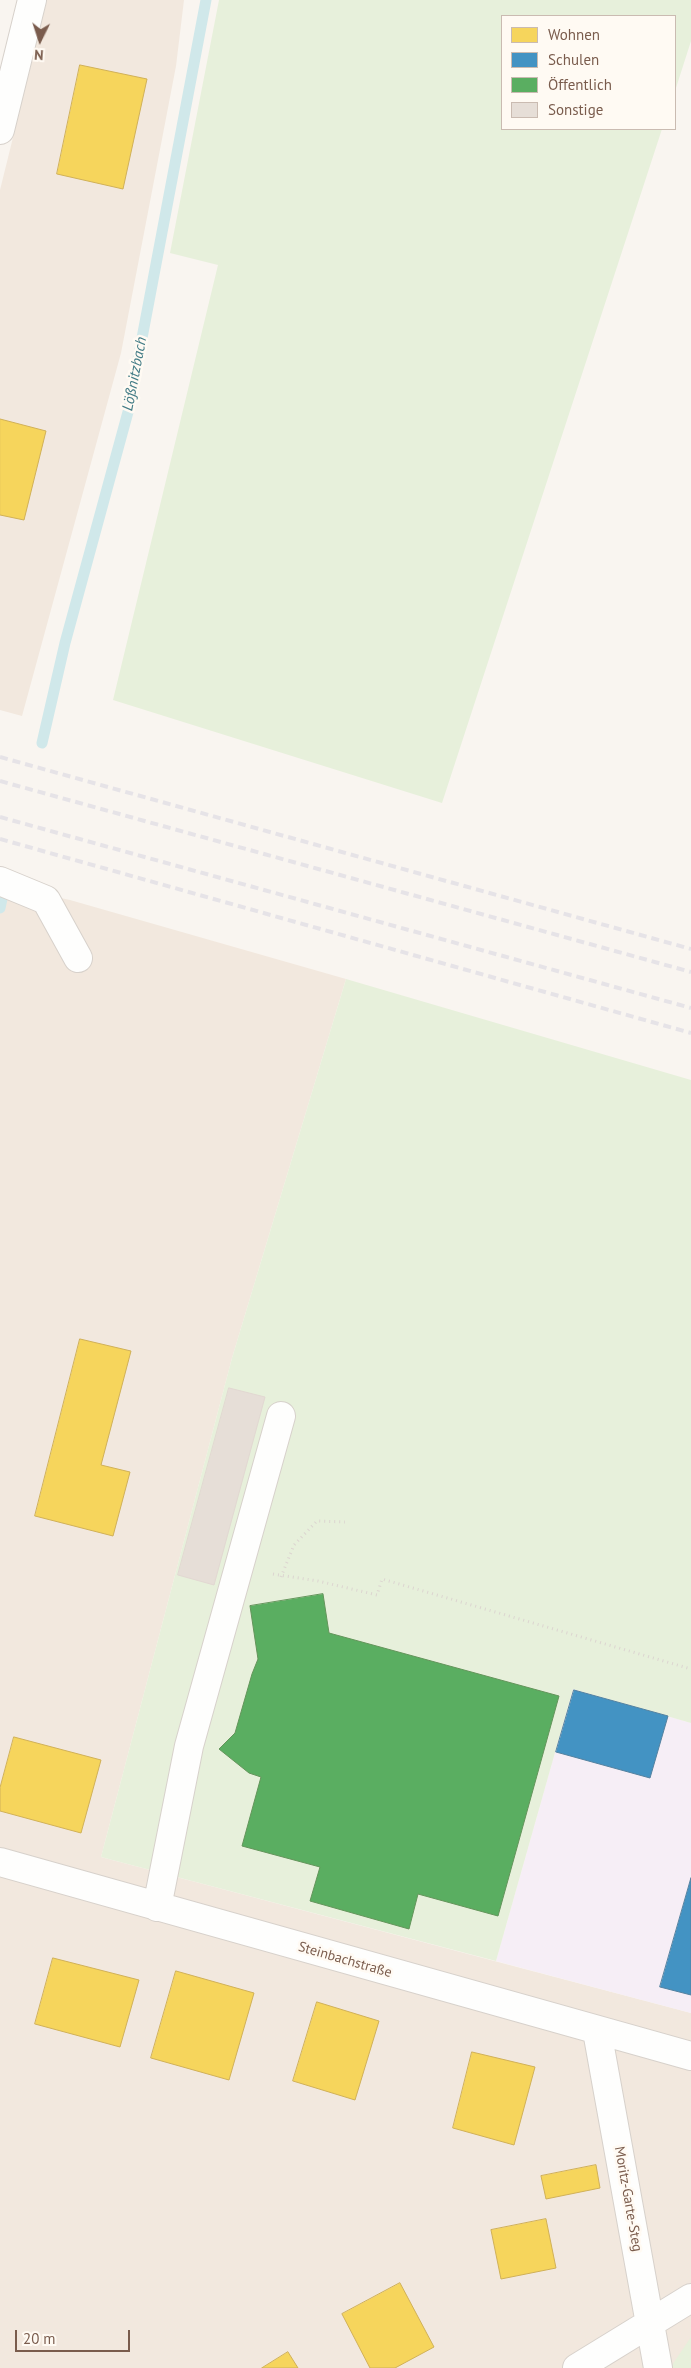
<!DOCTYPE html>
<meta charset="utf-8">
<style>
body{margin:0}
#map{position:relative;width:691px;height:2368px;overflow:hidden;background:#f9f5f0;font-family:"PT Sans",sans-serif}
canvas{display:block}
.legend{position:absolute;left:501px;top:15px;width:175px;height:115px;box-sizing:border-box;background:#fffaf3;border:1px solid #cabbb1;margin:0;padding:6px 9px;list-style:none;font-size:15px;color:#7a5c4d}
.legend li{display:flex;align-items:center;gap:10px;height:25px}
.legend b{width:25px;border:1px solid #cabbb1}
.north{position:absolute;left:15px;top:15px;width:50px;height:50px;-webkit-text-stroke:4px #fffaf3;paint-order:stroke;rotate:184deg;font-size:14px;font-weight:700;line-height:20px;text-align:center;color:#7a5c4d}
.north::after{content:'';display:block;margin:auto;width:18px;height:22px;background:#7a5c4d;clip-path:polygon(50% 0,100% 100%,50% 72%,0 100%)}
.scale{position:absolute;left:15px;top:2330px;width:115px;height:22px;box-sizing:border-box;border:2px solid #7a5c4d;border-top:0;padding-left:6px;font-size:15px;line-height:18px;white-space:nowrap;color:#7a5c4d;-webkit-text-stroke:4px #fffaf3;paint-order:stroke}
</style>
<div id="map">
<canvas width="691" height="2368"></canvas>
<ul class="legend">
<li><b style="height:14px;background:#f6d55c"></b>Wohnen</li>
<li><b style="height:14px;background:#4393c3"></b>Schulen</li>
<li><b style="height:14px;background:#5aae61"></b>Öffentlich</li>
<li><b style="height:14px;background:#e6ded7"></b>Sonstige</li>
</ul>
<div class="north">N</div>
<div class="scale">20 m</div>
</div>
<script>
const context = document.querySelector('canvas').getContext('2d');
context.lineJoin = 'round';
function paint(path, color) {
  context.fillStyle = color;
  context.fill(path, 'evenodd');
}
function stroke(path, color, width, dash) {
  context.strokeStyle = color;
  context.lineWidth = width;
  context.lineCap = dash ? 'butt' : 'round';
  context.setLineDash(dash || []);
  context.stroke(path);
}
function drawText(font, color, halo, rows, align = 'center') {
  context.font = font + ' "PT Sans",sans-serif';
  context.lineWidth = 5;
  context.setLineDash([]);
  context.textBaseline = 'middle';
  context.strokeStyle = halo;
  context.fillStyle = color;
  for (const [text, x, y, turn = 0] of rows) {
    context.save();
    context.translate(x, y);
    context.rotate((+turn || 0) * Math.PI / 180);
    context.textAlign = isNaN(turn) ? turn : align;
    if (halo) context.strokeText(text, 0, 0);
    context.fillText(text, 0, 0);
    context.restore();
  }
}
const residential = new Path2D(`
 M 47,0 L 184,0 L 176,66 L 121,353 L 22,716 L 0,710 L 0,190 Z
 M 0,885 L 70,900 L 346,979 L 232,1358 L 101,1857 L 691,2013 L 691,2368 L 0,2368 Z`);
const education = new Path2D(`
 M 573,1689 L 691,1723 L 691,2013 L 496,1961 Z`);
const green = new Path2D(`
 M 219,0 L 691,0 L 691,41 L 675,91 L 675,16 L 502,16 L 502,129 L 662,129 L 442,803 L 113,700 L 218,265 L 170,253 Z
 M 346,979 L 691,1080 L 691,1723 L 573,1689 L 496,1961 L 101,1857 L 232,1358 Z
 M 691,2337 L 691,2368 L 672,2368 L 672,2365 Z`);
const homes = new Path2D(`
 M 80,65 L 147,79 L 123,189 L 57,174 Z
 M 0,419 L 46,431 L 24,520 L 0,515 Z
 M 80,1339 L 131,1351 L 101,1465 L 130,1472 L 113,1536 L 35,1516 Z
 M 14,1737 L 101,1760 L 81,1833 L 0,1811 L 0,1788 Z
 M 53,1958 L 139,1980 L 120,2047 L 35,2024 Z
 M 176,1971 L 254,1993 L 229,2080 L 151,2058 Z
 M 317,2002 L 379,2021 L 355,2100 L 293,2081 Z
 M 472,2052 L 535,2067 L 514,2145 L 453,2128 Z
 M 596,2165 L 600,2188 L 546,2199 L 541,2176 Z
 M 546,2219 L 556,2268 L 501,2279 L 491,2230 Z
 M 400,2283 L 434,2347 L 395,2368 L 370,2368 L 342,2314 Z
 M 288,2352 L 298,2368 L 262,2368 Z`);
const schools = new Path2D(`
 M 574,1690 L 668,1716 L 650,1778 L 556,1752 Z
 M 691,1878 L 691,1995 L 660,1987 Z`);
const public = new Path2D(`
 M 323,1594 L 329,1633 L 559,1696 L 498,1916 L 418,1894 L 409,1929 L 310,1901 L 320,1867 L 242,1846 L 261,1777 L 249,1773 L 219,1749 L 235,1733 L 252,1674 L 258,1659 L 250,1606 Z`);
const stream = new Path2D(`
 M 42,743 L 65,643 L 128,412 L 206,0
 M 0,908 L 3,894`);
const building = new Path2D(`
 M 229,1388 L 265,1397 L 214,1585 L 178,1575 Z`);
const path = new Path2D(`
 M 273,1574 L 318,1581 L 377,1595 L 382,1579 L 691,1669
 M 281,1577 L 294,1545 L 317,1521 L 345,1522`);
const minor = new Path2D(`
 M 0,130 L 32,0
 M 0,881 L 46,900 L 78,958
 M 0,1862 L 691,2056
 M 157,1907 L 189,1746 L 281,1416
 M 597,2031 L 658,2368
 M 577,2368 L 691,2298`);
const rail = new Path2D(`
 M 0,757 L 691,949
 M 0,781 L 691,972
 M 0,817 L 691,1008
 M 0,839 L 691,1033`);
const streetNames = [
 ["Steinbachstraße",345,1960,16],
 ["Moritz-Garte-Steg",628,2199,80]
];
const waterNames = [
 ["Lößnitzbach",135,374,-79]
];
paint(residential, '#f2e8de');
paint(education, '#f6eef6');
paint(green, '#e7f0db');
paint(homes, '#f6d55c');
stroke(homes, '#d1b158', 1);
paint(schools, '#4393c3');
stroke(schools, '#5482a0', 1);
paint(public, '#5aae61');
stroke(public, '#64955b', 1);
stroke(stream, '#d0e8ea', 11);
paint(building, '#e6ded7');
stroke(building, '#e2d8d2', 1);
stroke(minor, '#d7d1cb', 30);
stroke(path, '#dcd5d0', 3, [1, 4]);
stroke(minor, '#fefefd', 28);
stroke(rail, '#e6e3e7', 4, [8, 5]);
drawText('14px', '#7a5c4d', '#fffaf3', streetNames);
drawText('italic 15px', '#437c86', '#fffaf3', waterNames);
</script>
